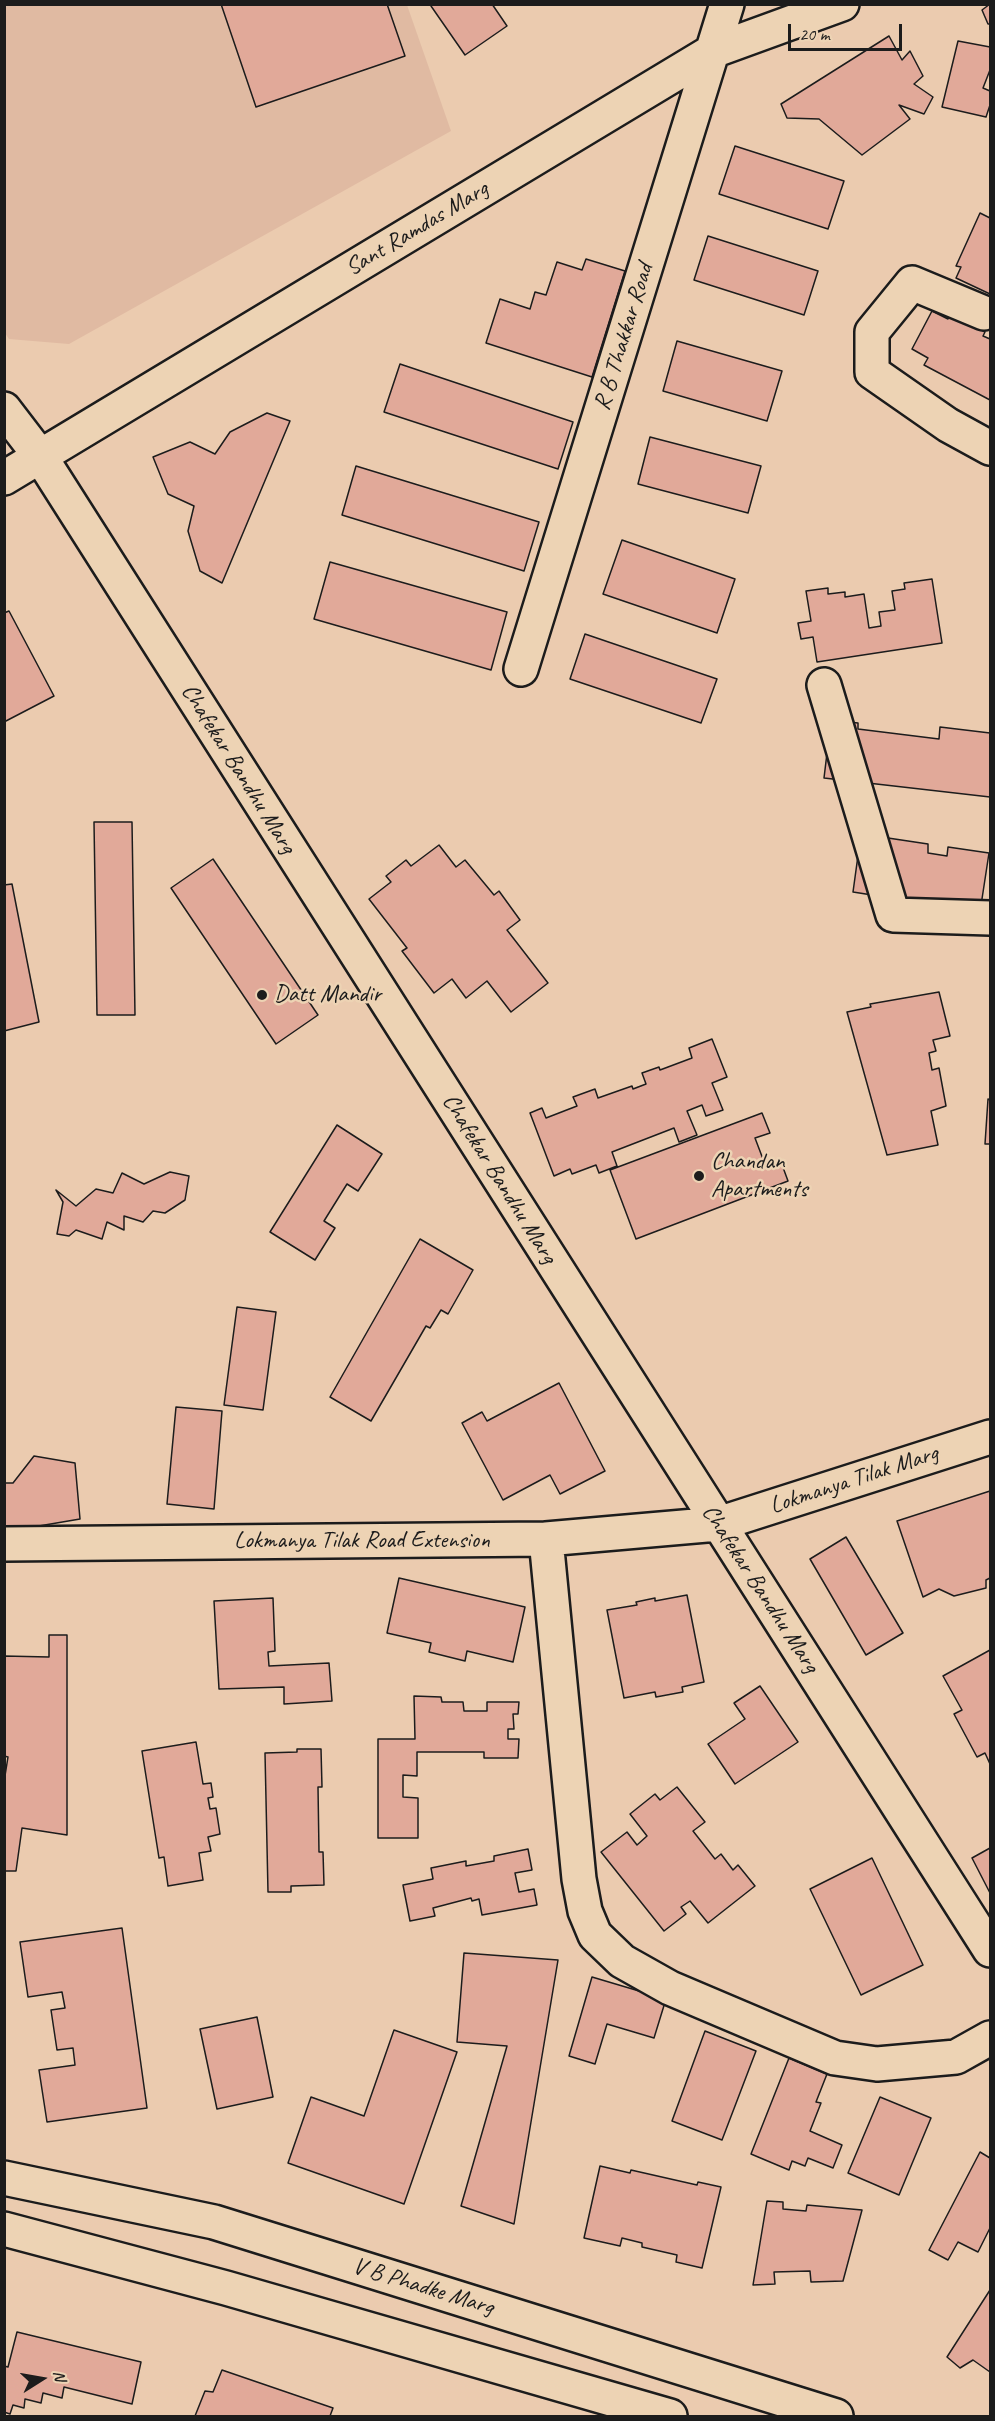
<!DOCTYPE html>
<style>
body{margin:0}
#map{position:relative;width:995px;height:2421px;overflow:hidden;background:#ebcbaf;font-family:Caveat,sans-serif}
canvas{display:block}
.frame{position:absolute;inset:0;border:6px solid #1c1c1c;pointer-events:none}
.north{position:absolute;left:12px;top:2349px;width:60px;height:60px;-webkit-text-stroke:4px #edd3b4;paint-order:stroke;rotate:79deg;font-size:16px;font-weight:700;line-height:24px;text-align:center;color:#1c1c1c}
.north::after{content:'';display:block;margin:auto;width:21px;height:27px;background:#1c1c1c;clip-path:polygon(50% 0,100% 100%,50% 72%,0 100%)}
.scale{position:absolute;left:788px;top:24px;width:114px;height:27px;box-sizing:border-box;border:3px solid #1c1c1c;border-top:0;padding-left:8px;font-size:18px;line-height:21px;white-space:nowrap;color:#1c1c1c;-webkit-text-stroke:4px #edd3b4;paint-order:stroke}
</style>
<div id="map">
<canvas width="995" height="2421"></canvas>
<div class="frame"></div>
<div class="north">N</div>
<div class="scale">20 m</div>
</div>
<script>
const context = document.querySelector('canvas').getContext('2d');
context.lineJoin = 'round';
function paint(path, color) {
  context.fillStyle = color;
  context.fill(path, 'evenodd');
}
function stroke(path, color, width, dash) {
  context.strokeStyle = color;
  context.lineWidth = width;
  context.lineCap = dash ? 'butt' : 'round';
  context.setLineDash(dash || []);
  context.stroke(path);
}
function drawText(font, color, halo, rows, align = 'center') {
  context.font = font + ' Caveat,sans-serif';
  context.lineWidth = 5;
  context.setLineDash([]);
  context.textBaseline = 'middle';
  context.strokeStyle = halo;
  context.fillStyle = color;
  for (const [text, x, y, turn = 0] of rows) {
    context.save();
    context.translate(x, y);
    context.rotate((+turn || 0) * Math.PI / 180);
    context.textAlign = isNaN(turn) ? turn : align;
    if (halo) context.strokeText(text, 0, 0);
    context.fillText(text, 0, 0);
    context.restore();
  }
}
const built = new Path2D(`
 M 5,5 L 407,5 L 451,131 L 69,344 L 9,339 L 5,333 Z`);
const building = new Path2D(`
 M 221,4 L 387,4 L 405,56 L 256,107 Z
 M 433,4 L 492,4 L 507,26 L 465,55 L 431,6 Z
 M 990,4 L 990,24 L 988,24 L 982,10 Z
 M 889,36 L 902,60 L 910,51 L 923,76 L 914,84 L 933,97 L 924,114 L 899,105 L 910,119 L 862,155 L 819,119 L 787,118 L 781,104 Z
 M 958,41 L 990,47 L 990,70 L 983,88 L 990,91 L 990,105 L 986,117 L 942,107 Z
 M 735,146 L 844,181 L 828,229 L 719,194 Z
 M 980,213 L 990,218 L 990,294 L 956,278 L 961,267 L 956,266 Z
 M 708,236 L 818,271 L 804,315 L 694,280 Z
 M 586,259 L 625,271 L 592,377 L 486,343 L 500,299 L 530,309 L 535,292 L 546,295 L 557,262 L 582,270 Z
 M 932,311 L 948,319 L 951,313 L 985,332 L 983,336 L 990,339 L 990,400 L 924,365 L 928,358 L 912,349 Z
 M 677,341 L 782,371 L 767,421 L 663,391 Z
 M 400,364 L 573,422 L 558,469 L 384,412 Z
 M 267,413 L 290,421 L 222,583 L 200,571 L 188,531 L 194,506 L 168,494 L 153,457 L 190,442 L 215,454 L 230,432 Z
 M 650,437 L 761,466 L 748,513 L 638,484 Z
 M 356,466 L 539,522 L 524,571 L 342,515 Z
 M 622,540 L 735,579 L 717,633 L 603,594 Z
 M 330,562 L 507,612 L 491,670 L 314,619 Z
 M 932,579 L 942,643 L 817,662 L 813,637 L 801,639 L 798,623 L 811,621 L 806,591 L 828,588 L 828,594 L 845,592 L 845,597 L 864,594 L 869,628 L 881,626 L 879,612 L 895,610 L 892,591 L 905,589 L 904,583 Z
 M 9,611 L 54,696 L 4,722 L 4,613 Z
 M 585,634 L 717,679 L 701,723 L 570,679 Z
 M 831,720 L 858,723 L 858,729 L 939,739 L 940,727 L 990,733 L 990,797 L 824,778 Z
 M 94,822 L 132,822 L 135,1015 L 97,1015 Z
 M 888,838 L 928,844 L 928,853 L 947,856 L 948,847 L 989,853 L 980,912 L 853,892 L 860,841 L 887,845 Z
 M 439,845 L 456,867 L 465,860 L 494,895 L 499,891 L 520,920 L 507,930 L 548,983 L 511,1012 L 487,981 L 466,998 L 452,979 L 434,993 L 402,951 L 407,948 L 369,899 L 391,882 L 386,876 L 406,860 L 411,866 Z
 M 213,859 L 318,1015 L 276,1044 L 171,888 Z
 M 12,884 L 39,1022 L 4,1031 L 4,885 Z
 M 939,992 L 950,1036 L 933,1040 L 936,1051 L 929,1053 L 932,1070 L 939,1068 L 946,1106 L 931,1111 L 938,1145 L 887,1155 L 847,1012 L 871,1007 L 870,1004 Z
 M 712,1039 L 727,1077 L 712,1083 L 723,1110 L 706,1116 L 702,1105 L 687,1111 L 697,1135 L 679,1142 L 674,1128 L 612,1152 L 617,1166 L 599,1173 L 596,1165 L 572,1174 L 570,1169 L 554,1176 L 530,1113 L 542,1108 L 546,1118 L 577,1106 L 573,1097 L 595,1089 L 598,1098 L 632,1086 L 633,1089 L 646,1084 L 642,1073 L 659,1067 L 660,1070 L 692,1058 L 689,1048 Z
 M 988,1099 L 990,1100 L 990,1144 L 985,1144 Z
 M 762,1113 L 770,1133 L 755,1138 L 766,1167 L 781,1162 L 788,1181 L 636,1239 L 610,1170 Z
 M 337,1125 L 382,1154 L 358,1191 L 347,1184 L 324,1221 L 335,1228 L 315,1260 L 270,1232 Z
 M 170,1172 L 189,1176 L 185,1200 L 165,1213 L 153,1211 L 143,1222 L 124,1216 L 124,1230 L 107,1222 L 102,1239 L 76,1230 L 69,1236 L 57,1234 L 63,1202 L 56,1190 L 76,1206 L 96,1189 L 113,1193 L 122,1173 L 144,1184 Z
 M 420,1239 L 473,1270 L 448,1314 L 441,1310 L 430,1328 L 426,1326 L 371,1421 L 330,1397 Z
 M 237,1307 L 276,1312 L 263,1410 L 224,1405 Z
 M 559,1383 L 605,1471 L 560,1494 L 550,1475 L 503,1500 L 462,1423 L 482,1412 L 487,1421 Z
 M 176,1407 L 222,1411 L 214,1509 L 167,1504 Z
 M 34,1456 L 75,1463 L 80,1519 L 33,1527 L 25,1543 L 4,1542 L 4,1483 L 13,1483 Z
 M 990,1491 L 990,1578 L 986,1580 L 986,1588 L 954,1596 L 939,1589 L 923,1597 L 897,1521 Z
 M 846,1537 L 903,1633 L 866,1655 L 810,1559 Z
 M 399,1578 L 525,1607 L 513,1662 L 467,1651 L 465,1661 L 429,1652 L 431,1643 L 387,1633 Z
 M 687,1595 L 704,1682 L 682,1687 L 683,1692 L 656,1697 L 655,1692 L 624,1698 L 607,1610 L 637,1605 L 636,1602 L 655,1598 L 655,1601 Z
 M 273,1598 L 275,1651 L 268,1652 L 269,1666 L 329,1663 L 332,1701 L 284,1704 L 284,1687 L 219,1689 L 214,1601 Z
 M 49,1635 L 67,1635 L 67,1835 L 22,1828 L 16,1871 L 4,1871 L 4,1782 L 8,1757 L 4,1756 L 4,1656 L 49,1657 Z
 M 990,1650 L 990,1764 L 985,1753 L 977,1757 L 954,1714 L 962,1710 L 943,1676 Z
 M 760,1686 L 798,1742 L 735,1784 L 708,1744 L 745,1719 L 734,1703 Z
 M 414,1696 L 441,1697 L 442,1702 L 463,1702 L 464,1711 L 487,1711 L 487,1702 L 519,1702 L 518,1714 L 513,1714 L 514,1729 L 508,1729 L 508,1739 L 519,1739 L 518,1758 L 484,1758 L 484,1752 L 417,1752 L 417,1776 L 403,1775 L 403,1797 L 418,1798 L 418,1838 L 378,1838 L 378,1739 L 415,1739 Z
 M 196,1742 L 203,1784 L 211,1783 L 213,1797 L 208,1798 L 210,1809 L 216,1808 L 220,1834 L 208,1837 L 211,1851 L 199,1853 L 203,1880 L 168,1886 L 164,1857 L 159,1858 L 142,1751 Z
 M 297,1749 L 321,1749 L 322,1787 L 318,1787 L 319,1852 L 323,1852 L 324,1885 L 291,1886 L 291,1892 L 268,1892 L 265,1753 L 297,1752 Z
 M 677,1787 L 705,1822 L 693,1831 L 715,1859 L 721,1854 L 733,1870 L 738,1865 L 755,1886 L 708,1923 L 690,1901 L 681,1907 L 686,1914 L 664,1931 L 601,1852 L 627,1832 L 637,1845 L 647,1836 L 630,1814 L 655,1794 L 660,1800 Z
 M 990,1848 L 990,1893 L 972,1858 Z
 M 528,1849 L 532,1870 L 515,1873 L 519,1892 L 534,1889 L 537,1905 L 482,1915 L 479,1899 L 472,1901 L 471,1898 L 433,1908 L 435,1916 L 410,1921 L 403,1885 L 433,1879 L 431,1868 L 466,1861 L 466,1866 L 494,1861 L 494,1856 Z
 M 872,1858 L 923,1965 L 861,1995 L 810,1889 Z
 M 122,1928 L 147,2108 L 47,2122 L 39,2070 L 75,2065 L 73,2048 L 57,2050 L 51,2010 L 65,2008 L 62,1992 L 28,1997 L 20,1942 Z
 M 464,1953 L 558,1960 L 514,2224 L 461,2206 L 507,2046 L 457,2042 Z
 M 592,1977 L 666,1999 L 654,2038 L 607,2024 L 595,2064 L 569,2056 Z
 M 257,2017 L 273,2097 L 217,2109 L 200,2029 Z
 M 394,2030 L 457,2052 L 404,2204 L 288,2163 L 311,2097 L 364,2116 Z
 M 705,2031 L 756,2051 L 722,2140 L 672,2121 Z
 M 789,2058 L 827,2074 L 816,2102 L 821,2103 L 810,2131 L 842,2145 L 833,2168 L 808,2158 L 805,2166 L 792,2161 L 789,2170 L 751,2154 Z
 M 880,2097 L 931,2118 L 899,2195 L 848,2173 Z
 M 980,2152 L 990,2158 L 990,2228 L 978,2252 L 958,2242 L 948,2260 L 929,2250 Z
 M 600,2166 L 630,2173 L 631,2170 L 697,2185 L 698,2182 L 721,2187 L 702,2268 L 676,2262 L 677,2255 L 642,2247 L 642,2243 L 622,2238 L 620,2246 L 584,2238 Z
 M 767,2201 L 783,2202 L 783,2209 L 806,2211 L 807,2205 L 862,2210 L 843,2281 L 811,2282 L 810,2271 L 774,2272 L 775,2284 L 753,2285 Z
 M 990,2290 L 990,2372 L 973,2360 L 960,2368 L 947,2357 Z
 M 17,2332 L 141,2362 L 132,2404 L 64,2387 L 62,2398 L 43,2393 L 41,2403 L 25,2399 L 24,2408 L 13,2405 L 10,2414 L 4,2412 L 4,2366 L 8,2367 Z
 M 222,2370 L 333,2408 L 330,2416 L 195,2416 L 205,2391 L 213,2392 Z`);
const minor = new Path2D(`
 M 984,313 L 912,283 L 872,332 L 872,372 L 948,425 L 990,448
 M 4,409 L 40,456 L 990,1950
 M 4,478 L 713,51 L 842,4
 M 521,669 L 727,4
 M 824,685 L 893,915 L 990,918
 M 546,1539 L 579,1879 L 585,1911 L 595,1935 L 622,1961 L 670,1988 L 835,2058 L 877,2064 L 956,2057 L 990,2038
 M 4,1544 L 546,1539 L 718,1524 L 990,1437
 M 4,2178 L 214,2222 L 836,2416
 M 4,2229 L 226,2288 L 670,2416`);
const markers = [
 [262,995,6,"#1c1c1c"],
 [699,1176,6,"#1c1c1c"]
];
const streetNames = [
 ["Sant Ramdas Marg",417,229,-31],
 ["R B Thakkar Road",624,337,-73],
 ["Chafekar Bandhu Marg",238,769,58],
 ["Chafekar Bandhu Marg",499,1179,58],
 ["Lokmanya Tilak Marg",854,1480,-18],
 ["Lokmanya Tilak Road Extension",362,1541],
 ["Chafekar Bandhu Marg",760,1589,57],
 ["V B Phadke Marg",423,2287,17]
];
const poiNames = [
 ["Datt Mandir",274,995],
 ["Chandan",711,1162],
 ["Apartments",711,1190]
];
paint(built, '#e0baa2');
paint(building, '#e1a999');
stroke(building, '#1c1c1c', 1.5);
stroke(minor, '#1c1c1c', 38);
stroke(minor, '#edd3b4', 33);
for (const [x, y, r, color] of markers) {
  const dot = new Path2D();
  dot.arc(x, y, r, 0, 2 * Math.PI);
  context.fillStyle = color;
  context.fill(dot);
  stroke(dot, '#edd3b4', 2);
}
drawText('24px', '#1c1c1c', '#edd3b4', streetNames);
drawText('24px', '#1c1c1c', '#edd3b4', poiNames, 'left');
</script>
